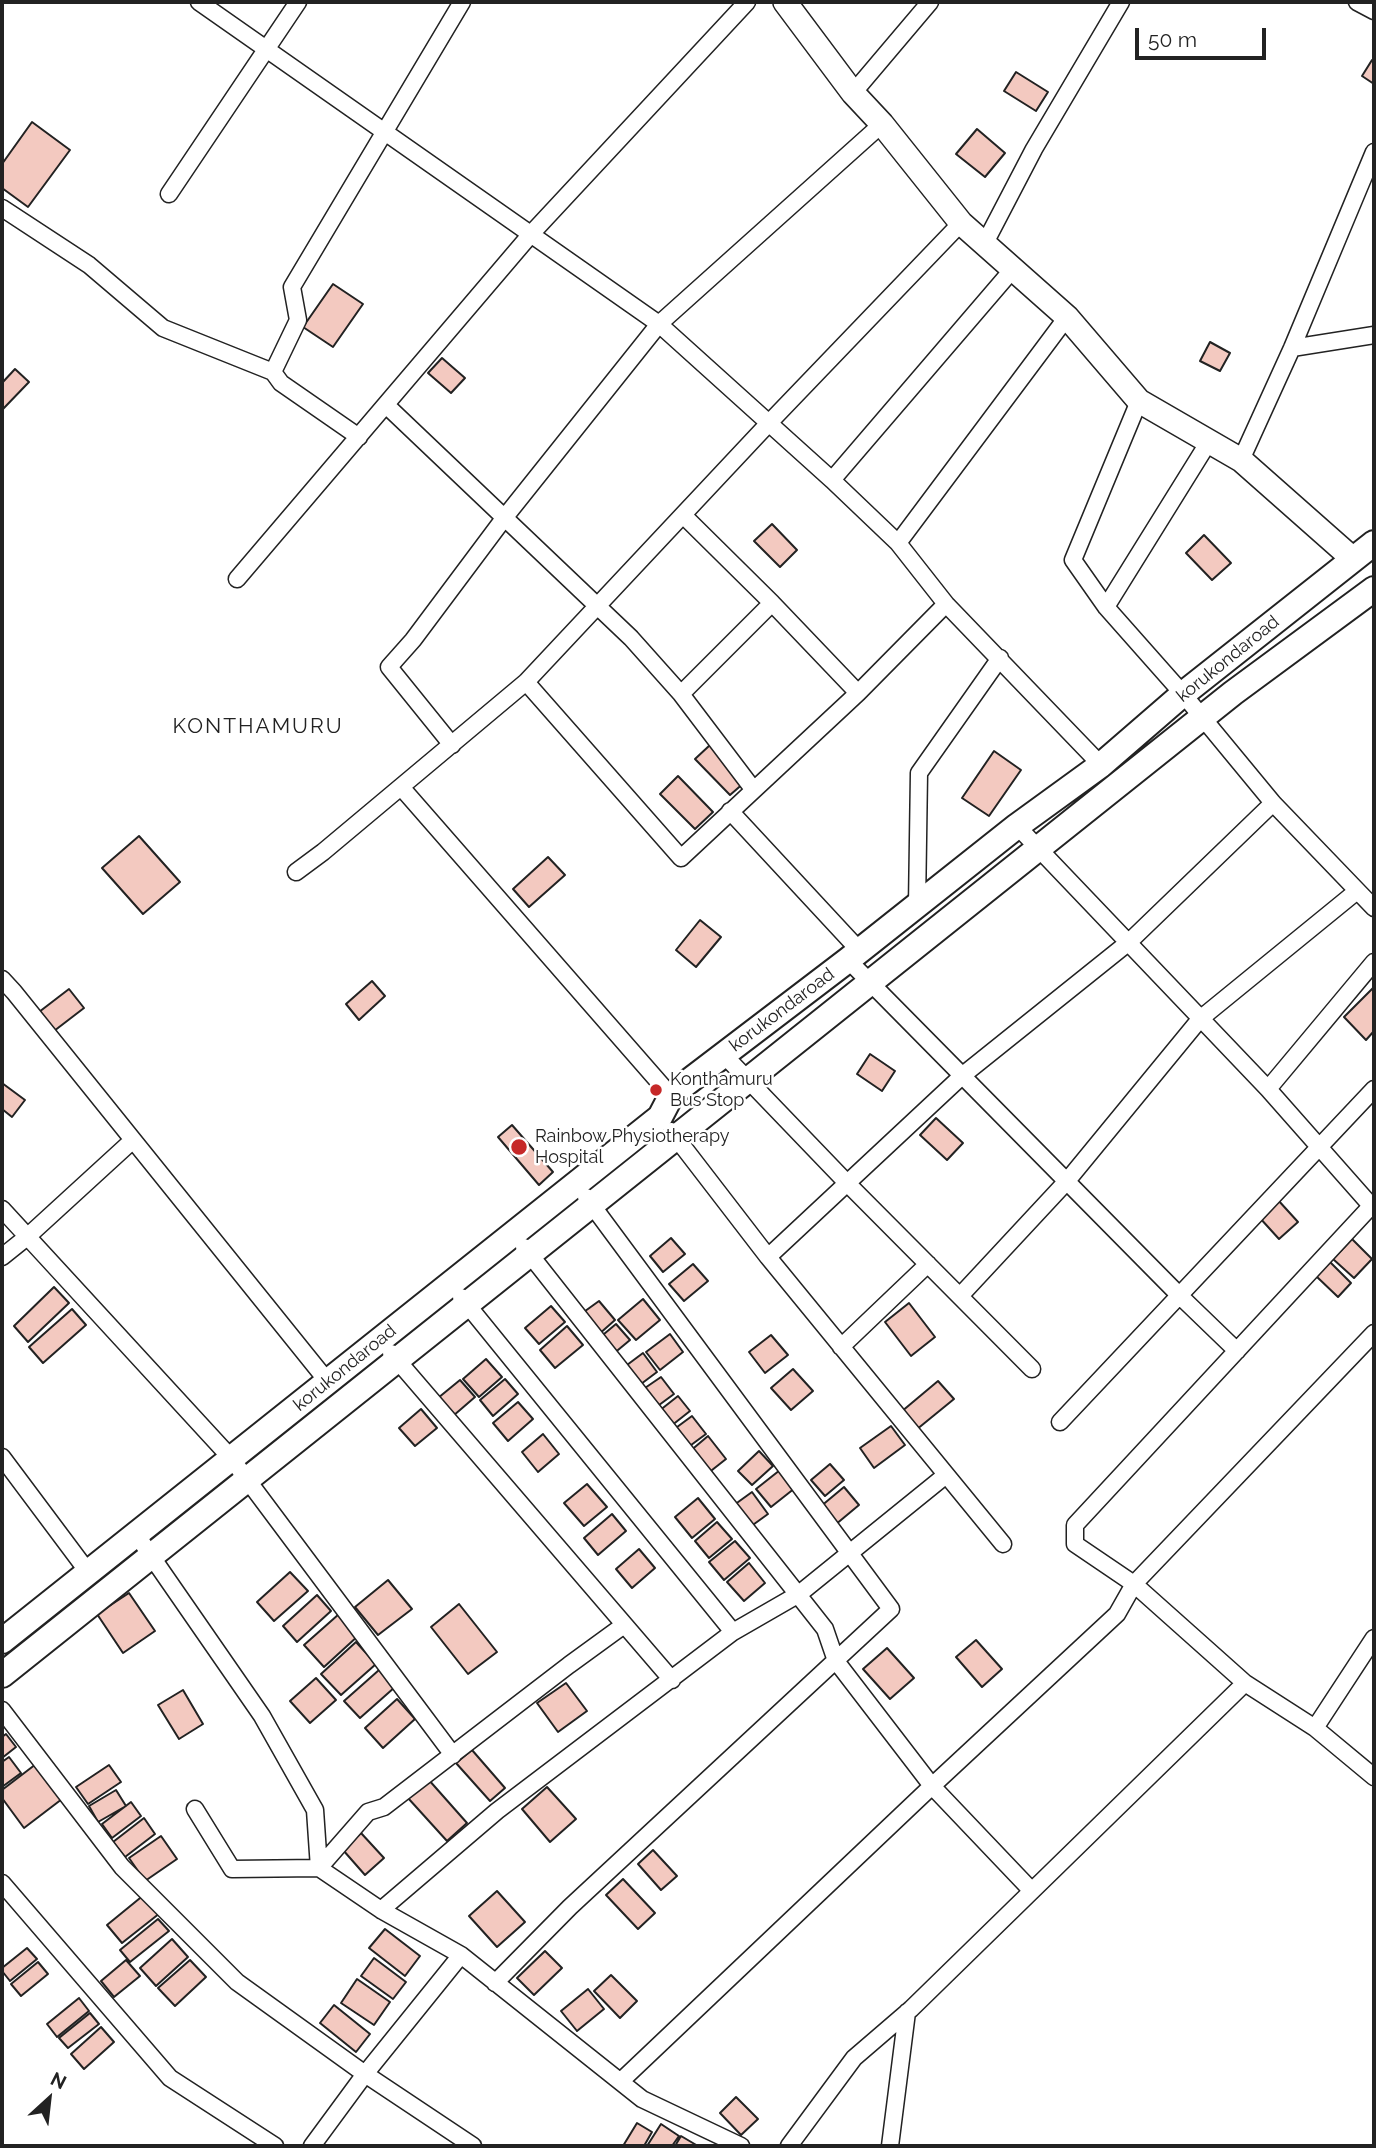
<!DOCTYPE html>
<style>
body{margin:0}
#map{position:relative;width:1376px;height:2148px;overflow:hidden;background:#fff;font-family:Raleway,sans-serif}
canvas{display:block}
.frame{position:absolute;inset:0;border:4px solid #222;pointer-events:none}
.north{position:absolute;left:14px;top:2064px;width:70px;height:70px;-webkit-text-stroke:5px #fff;paint-order:stroke;rotate:27deg;font-size:19px;font-weight:700;line-height:28px;text-align:center;color:#222}
.north::after{content:'';display:block;margin:auto;width:24px;height:32px;background:#222;clip-path:polygon(50% 0,100% 100%,50% 72%,0 100%)}
.scale{position:absolute;left:1135px;top:28px;width:131px;height:32px;box-sizing:border-box;border:4px solid #222;border-top:0;padding-left:9px;font-size:21px;line-height:24px;white-space:nowrap;color:#222;-webkit-text-stroke:5px #fff;paint-order:stroke}
</style>
<div id="map">
<canvas width="1376" height="2148"></canvas>
<div class="frame"></div>
<div class="north">N</div>
<div class="scale">50 m</div>
</div>
<script>
const context = document.querySelector('canvas').getContext('2d');
context.lineJoin = 'round';
function paint(path, color) {
  context.fillStyle = color;
  context.fill(path, 'evenodd');
}
function stroke(path, color, width, dash) {
  context.strokeStyle = color;
  context.lineWidth = width;
  context.lineCap = dash ? 'butt' : 'round';
  context.setLineDash(dash || []);
  context.stroke(path);
}
function drawText(font, color, halo, rows, align = 'center') {
  context.font = font + ' Raleway,sans-serif';
  context.lineWidth = 5;
  context.setLineDash([]);
  context.textBaseline = 'middle';
  context.strokeStyle = halo;
  context.fillStyle = color;
  for (const [text, x, y, turn = 0] of rows) {
    context.save();
    context.translate(x, y);
    context.rotate((+turn || 0) * Math.PI / 180);
    context.textAlign = isNaN(turn) ? turn : align;
    if (halo) context.strokeText(text, 0, 0);
    context.fillText(text, 0, 0);
    context.restore();
  }
}
const building = new Path2D(`
 M 1372,60 L 1374,61 L 1374,84 L 1362,76 Z
 M 1016,72 L 1048,92 L 1036,111 L 1004,91 Z
 M 32,122 L 70,150 L 28,207 L 2,188 L 2,164 Z
 M 977,129 L 1005,153 L 985,177 L 956,154 Z
 M 333,284 L 363,304 L 333,347 L 303,327 Z
 M 1210,342 L 1230,353 L 1220,371 L 1200,361 Z
 M 442,358 L 465,378 L 451,393 L 428,373 Z
 M 15,369 L 29,382 L 3,409 L 2,383 Z
 M 772,524 L 797,550 L 780,567 L 754,541 Z
 M 1204,535 L 1231,563 L 1212,580 L 1186,553 Z
 M 710,745 L 745,782 L 730,795 L 695,759 Z
 M 994,751 L 1021,770 L 989,816 L 962,798 Z
 M 678,776 L 713,812 L 695,829 L 660,794 Z
 M 139,836 L 180,882 L 143,914 L 102,868 Z
 M 548,857 L 565,875 L 529,907 L 513,889 Z
 M 700,920 L 721,937 L 696,967 L 676,950 Z
 M 372,981 L 385,996 L 359,1020 L 346,1004 Z
 M 1374,987 L 1374,1031 L 1366,1040 L 1344,1017 Z
 M 69,989 L 84,1008 L 54,1031 L 39,1012 Z
 M 870,1054 L 895,1071 L 882,1091 L 857,1074 Z
 M 2,1083 L 25,1100 L 12,1117 L 2,1109 Z
 M 936,1118 L 963,1143 L 947,1160 L 920,1135 Z
 M 512,1125 L 553,1172 L 539,1185 L 498,1137 Z
 M 1278,1200 L 1298,1222 L 1279,1239 L 1259,1217 Z
 M 671,1238 L 685,1254 L 663,1272 L 650,1256 Z
 M 1352,1239 L 1372,1259 L 1354,1278 L 1333,1259 Z
 M 1330,1262 L 1351,1283 L 1338,1297 L 1316,1276 Z
 M 693,1264 L 708,1281 L 684,1301 L 669,1284 Z
 M 54,1287 L 69,1303 L 28,1342 L 14,1326 Z
 M 643,1299 L 660,1320 L 636,1340 L 618,1320 Z
 M 599,1301 L 615,1320 L 598,1335 L 581,1314 Z
 M 909,1303 L 935,1337 L 911,1356 L 885,1322 Z
 M 551,1306 L 565,1322 L 539,1344 L 525,1328 Z
 M 72,1309 L 86,1325 L 43,1363 L 29,1347 Z
 M 616,1324 L 630,1340 L 612,1355 L 598,1339 Z
 M 567,1326 L 583,1345 L 555,1368 L 540,1350 Z
 M 670,1334 L 683,1352 L 660,1370 L 646,1352 Z
 M 771,1335 L 788,1355 L 765,1373 L 749,1352 Z
 M 643,1353 L 657,1372 L 637,1387 L 623,1368 Z
 M 486,1359 L 502,1377 L 479,1397 L 463,1379 Z
 M 793,1369 L 813,1391 L 791,1410 L 771,1388 Z
 M 661,1377 L 674,1394 L 655,1408 L 642,1390 Z
 M 505,1379 L 518,1394 L 493,1416 L 480,1400 Z
 M 460,1380 L 475,1397 L 453,1416 L 438,1398 Z
 M 938,1381 L 954,1399 L 916,1430 L 901,1412 Z
 M 678,1396 L 690,1411 L 671,1426 L 659,1411 Z
 M 518,1402 L 533,1419 L 508,1441 L 493,1423 Z
 M 421,1409 L 437,1428 L 415,1446 L 399,1428 Z
 M 692,1416 L 706,1434 L 687,1448 L 673,1430 Z
 M 891,1426 L 905,1445 L 874,1468 L 860,1448 Z
 M 543,1434 L 559,1454 L 538,1472 L 522,1452 Z
 M 708,1436 L 726,1459 L 707,1474 L 689,1452 Z
 M 759,1451 L 773,1466 L 752,1485 L 738,1471 Z
 M 830,1464 L 844,1480 L 825,1496 L 811,1480 Z
 M 780,1470 L 795,1488 L 771,1507 L 756,1489 Z
 M 587,1484 L 607,1507 L 584,1526 L 564,1503 Z
 M 844,1487 L 859,1505 L 835,1525 L 820,1507 Z
 M 752,1492 L 768,1514 L 750,1527 L 734,1505 Z
 M 698,1498 L 715,1519 L 692,1538 L 675,1517 Z
 M 612,1514 L 626,1531 L 598,1555 L 584,1538 Z
 M 717,1522 L 732,1539 L 709,1558 L 695,1541 Z
 M 735,1541 L 750,1558 L 724,1580 L 709,1562 Z
 M 639,1549 L 655,1568 L 632,1588 L 616,1569 Z
 M 749,1563 L 765,1583 L 744,1601 L 727,1582 Z
 M 290,1572 L 308,1591 L 274,1621 L 257,1602 Z
 M 388,1580 L 412,1609 L 378,1635 L 355,1607 Z
 M 129,1593 L 155,1631 L 123,1653 L 97,1614 Z
 M 317,1595 L 331,1611 L 297,1642 L 283,1626 Z
 M 459,1604 L 497,1652 L 468,1674 L 431,1627 Z
 M 339,1614 L 359,1635 L 324,1667 L 304,1645 Z
 M 976,1640 L 1002,1669 L 982,1687 L 956,1657 Z
 M 356,1642 L 376,1664 L 341,1695 L 321,1674 Z
 M 887,1648 L 914,1678 L 890,1699 L 863,1669 Z
 M 379,1670 L 395,1687 L 360,1718 L 344,1701 Z
 M 316,1678 L 336,1700 L 310,1723 L 290,1701 Z
 M 566,1683 L 587,1711 L 558,1732 L 537,1703 Z
 M 183,1690 L 203,1724 L 179,1739 L 158,1705 Z
 M 397,1699 L 415,1719 L 383,1748 L 365,1728 Z
 M 6,1734 L 16,1747 L 2,1758 L 2,1737 Z
 M 472,1750 L 505,1788 L 490,1801 L 456,1763 Z
 M 9,1757 L 21,1773 L 2,1787 L 2,1762 Z
 M 36,1764 L 62,1799 L 24,1828 L 2,1798 L 2,1790 Z
 M 109,1765 L 121,1782 L 88,1804 L 76,1787 Z
 M 428,1779 L 467,1823 L 447,1841 L 408,1798 Z
 M 547,1787 L 576,1819 L 550,1842 L 522,1809 Z
 M 116,1790 L 126,1806 L 98,1822 L 89,1806 Z
 M 131,1802 L 141,1816 L 112,1838 L 102,1824 Z
 M 144,1818 L 155,1834 L 125,1857 L 113,1842 Z
 M 361,1833 L 384,1858 L 365,1875 L 343,1850 Z
 M 161,1836 L 177,1859 L 145,1881 L 129,1858 Z
 M 653,1850 L 677,1876 L 661,1890 L 638,1864 Z
 M 623,1879 L 655,1913 L 638,1929 L 606,1895 Z
 M 497,1891 L 525,1922 L 497,1947 L 469,1916 Z
 M 145,1894 L 160,1913 L 122,1943 L 107,1925 Z
 M 158,1919 L 169,1931 L 130,1962 L 120,1950 Z
 M 385,1929 L 420,1956 L 405,1976 L 369,1948 Z
 M 172,1939 L 188,1957 L 156,1986 L 140,1968 Z
 M 27,1948 L 37,1959 L 10,1981 L 2,1971 L 2,1968 Z
 M 545,1951 L 562,1968 L 534,1995 L 517,1978 Z
 M 374,1958 L 406,1982 L 393,1999 L 361,1976 Z
 M 126,1960 L 140,1976 L 114,1997 L 101,1981 Z
 M 190,1960 L 206,1977 L 175,2006 L 158,1988 Z
 M 38,1962 L 48,1974 L 21,1996 L 11,1984 Z
 M 611,1975 L 637,2001 L 620,2018 L 594,1991 Z
 M 357,1979 L 390,2002 L 374,2025 L 341,2003 Z
 M 588,1989 L 604,2009 L 577,2031 L 561,2011 Z
 M 79,1998 L 89,2011 L 57,2037 L 47,2024 Z
 M 334,2005 L 370,2034 L 356,2052 L 320,2023 Z
 M 90,2013 L 99,2024 L 68,2048 L 59,2038 Z
 M 101,2027 L 114,2042 L 84,2069 L 71,2054 Z
 M 736,2097 L 758,2119 L 741,2135 L 720,2113 Z
 M 637,2123 L 652,2132 L 644,2146 L 623,2146 Z
 M 661,2124 L 679,2136 L 672,2146 L 647,2146 Z
 M 681,2136 L 698,2146 L 675,2146 Z`);
const minor = new Path2D(`
 M 199,2 L 659,324 L 832,480 L 898,543 L 946,604 L 1101,765
 M 1357,2 L 1374,11
 M 853,93 L 930,2
 M 169,194 L 298,2
 M 2,208 L 89,265 L 163,328 L 273,372 L 281,383 L 359,437
 M 985,243 L 1034,149 L 1121,2
 M 1292,348 L 1374,335
 M 273,372 L 298,320 L 292,287 L 462,2
 M 1139,401 L 1073,560 L 1106,607 L 1183,694 L 1273,803 L 1374,908
 M 386,405 L 631,638 L 681,694 L 753,789
 M 1241,460 L 1292,348 L 1374,152
 M 832,480 L 1013,269
 M 683,515 L 772,603 L 858,693
 M 898,543 L 1067,317
 M 237,579 L 531,234 L 747,2
 M 1106,607 L 1208,443
 M 526,682 L 681,858 L 858,693 L 946,604
 M 681,694 L 772,603
 M 452,745 L 389,667 L 413,640 L 505,517 L 659,324 L 882,124
 M 401,787 L 671,1096
 M 730,811 L 859,950
 M 1017,826 L 1268,1089 L 1374,1209
 M 296,872 L 323,852 L 526,682 L 768,424 L 961,223
 M 917,906 L 919,773 L 1000,658
 M 848,960 L 1180,1296 L 1237,1351
 M 2,979 L 14,992 L 328,1382
 M 724,1055 L 848,1184 L 1032,1369
 M 1268,1089 L 1374,962
 M 671,1131 L 768,1257 L 1003,1544
 M 1374,1203 L 1075,1525 L 1075,1544 L 1134,1584 L 1245,1683 L 1315,1728 L 1374,1777
 M 2,1209 L 231,1458 L 453,1755
 M 524,1247 L 825,1629 L 836,1661 L 932,1786 L 1031,1890
 M 2,1257 L 27,1237 L 133,1140
 M 768,1257 L 963,1075 L 1129,942 L 1273,803
 M 960,1296 L 1067,1181 L 1200,1019 L 1357,891
 M 461,1297 L 733,1632
 M 841,1347 L 928,1264
 M 391,1353 L 672,1680
 M 1060,1422 L 1374,1089
 M 2,1457 L 88,1572
 M 136,1534 L 262,1716 L 315,1810 L 319,1868 L 381,1910 L 461,1955 L 642,2099 L 741,2146
 M 2,1710 L 122,1867 L 237,1982 L 365,2074 L 473,2146
 M 1315,1728 L 1374,1638
 M 195,1809 L 232,1869 L 319,1868 L 368,1812 L 384,1807 L 569,1665 L 624,1625
 M 2,1883 L 170,2078 L 275,2146
 M 381,1910 L 497,1811 L 733,1632 L 799,1594 L 946,1475
 M 495,1983 L 570,1907 L 891,1609 L 586,1197
 M 621,2081 L 932,1786 L 1117,1614 L 1134,1584 L 1374,1333
 M 312,2146 L 365,2074 L 461,1955
 M 789,2146 L 854,2058 L 911,2009 L 1245,1683
 M 890,2146 L 907,2012`);
const secondary = new Path2D(`
 M 785,2 L 853,93 L 882,124 L 961,223 L 1067,317 L 1139,401 L 1241,460 L 1353,559`);
const primary = new Path2D(`
 M 2,1641 L 660,1117 L 671,1096 L 680,1088 L 848,960 L 1017,826 L 1101,765 L 1183,694 L 1374,543
 M 2,1675 L 1233,693 L 1374,589`);
const markers = [
 [656,1090,7,"#c62828"],
 [519,1147,9,"#c62828"]
];
const streetNames = [
 ["korukondaroad",1228,659,-39],
 ["korukondaroad",782,1010,-37],
 ["korukondaroad",345,1368,-39]
];
const poiNames = [
 ["Konthamuru",670,1080],
 ["Bus Stop",670,1101],
 ["Rainbow Physiotherapy",535,1137],
 ["Hospital",535,1158]
];
const quarterNames = [
 ["KONTHAMURU",258,727]
];
paint(building, '#f3c9c0');
stroke(building, '#222', 2);
stroke(minor, '#222', 19);
stroke(secondary, '#222', 26);
stroke(primary, '#222', 28);
stroke(minor, '#fff', 16);
stroke(secondary, '#fff', 23);
stroke(primary, '#fff', 24);
for (const [x, y, r, color] of markers) {
  const dot = new Path2D();
  dot.arc(x, y, r, 0, 2 * Math.PI);
  context.fillStyle = color;
  context.fill(dot);
  stroke(dot, '#fff', 2.5);
}
drawText('18px', '#222', '#fff', streetNames);
drawText('18px', '#222', '#fff', poiNames, 'left');
context.letterSpacing = '2px';
drawText('21px', '#222', '#fff', quarterNames);
context.letterSpacing = '0px';
</script>
